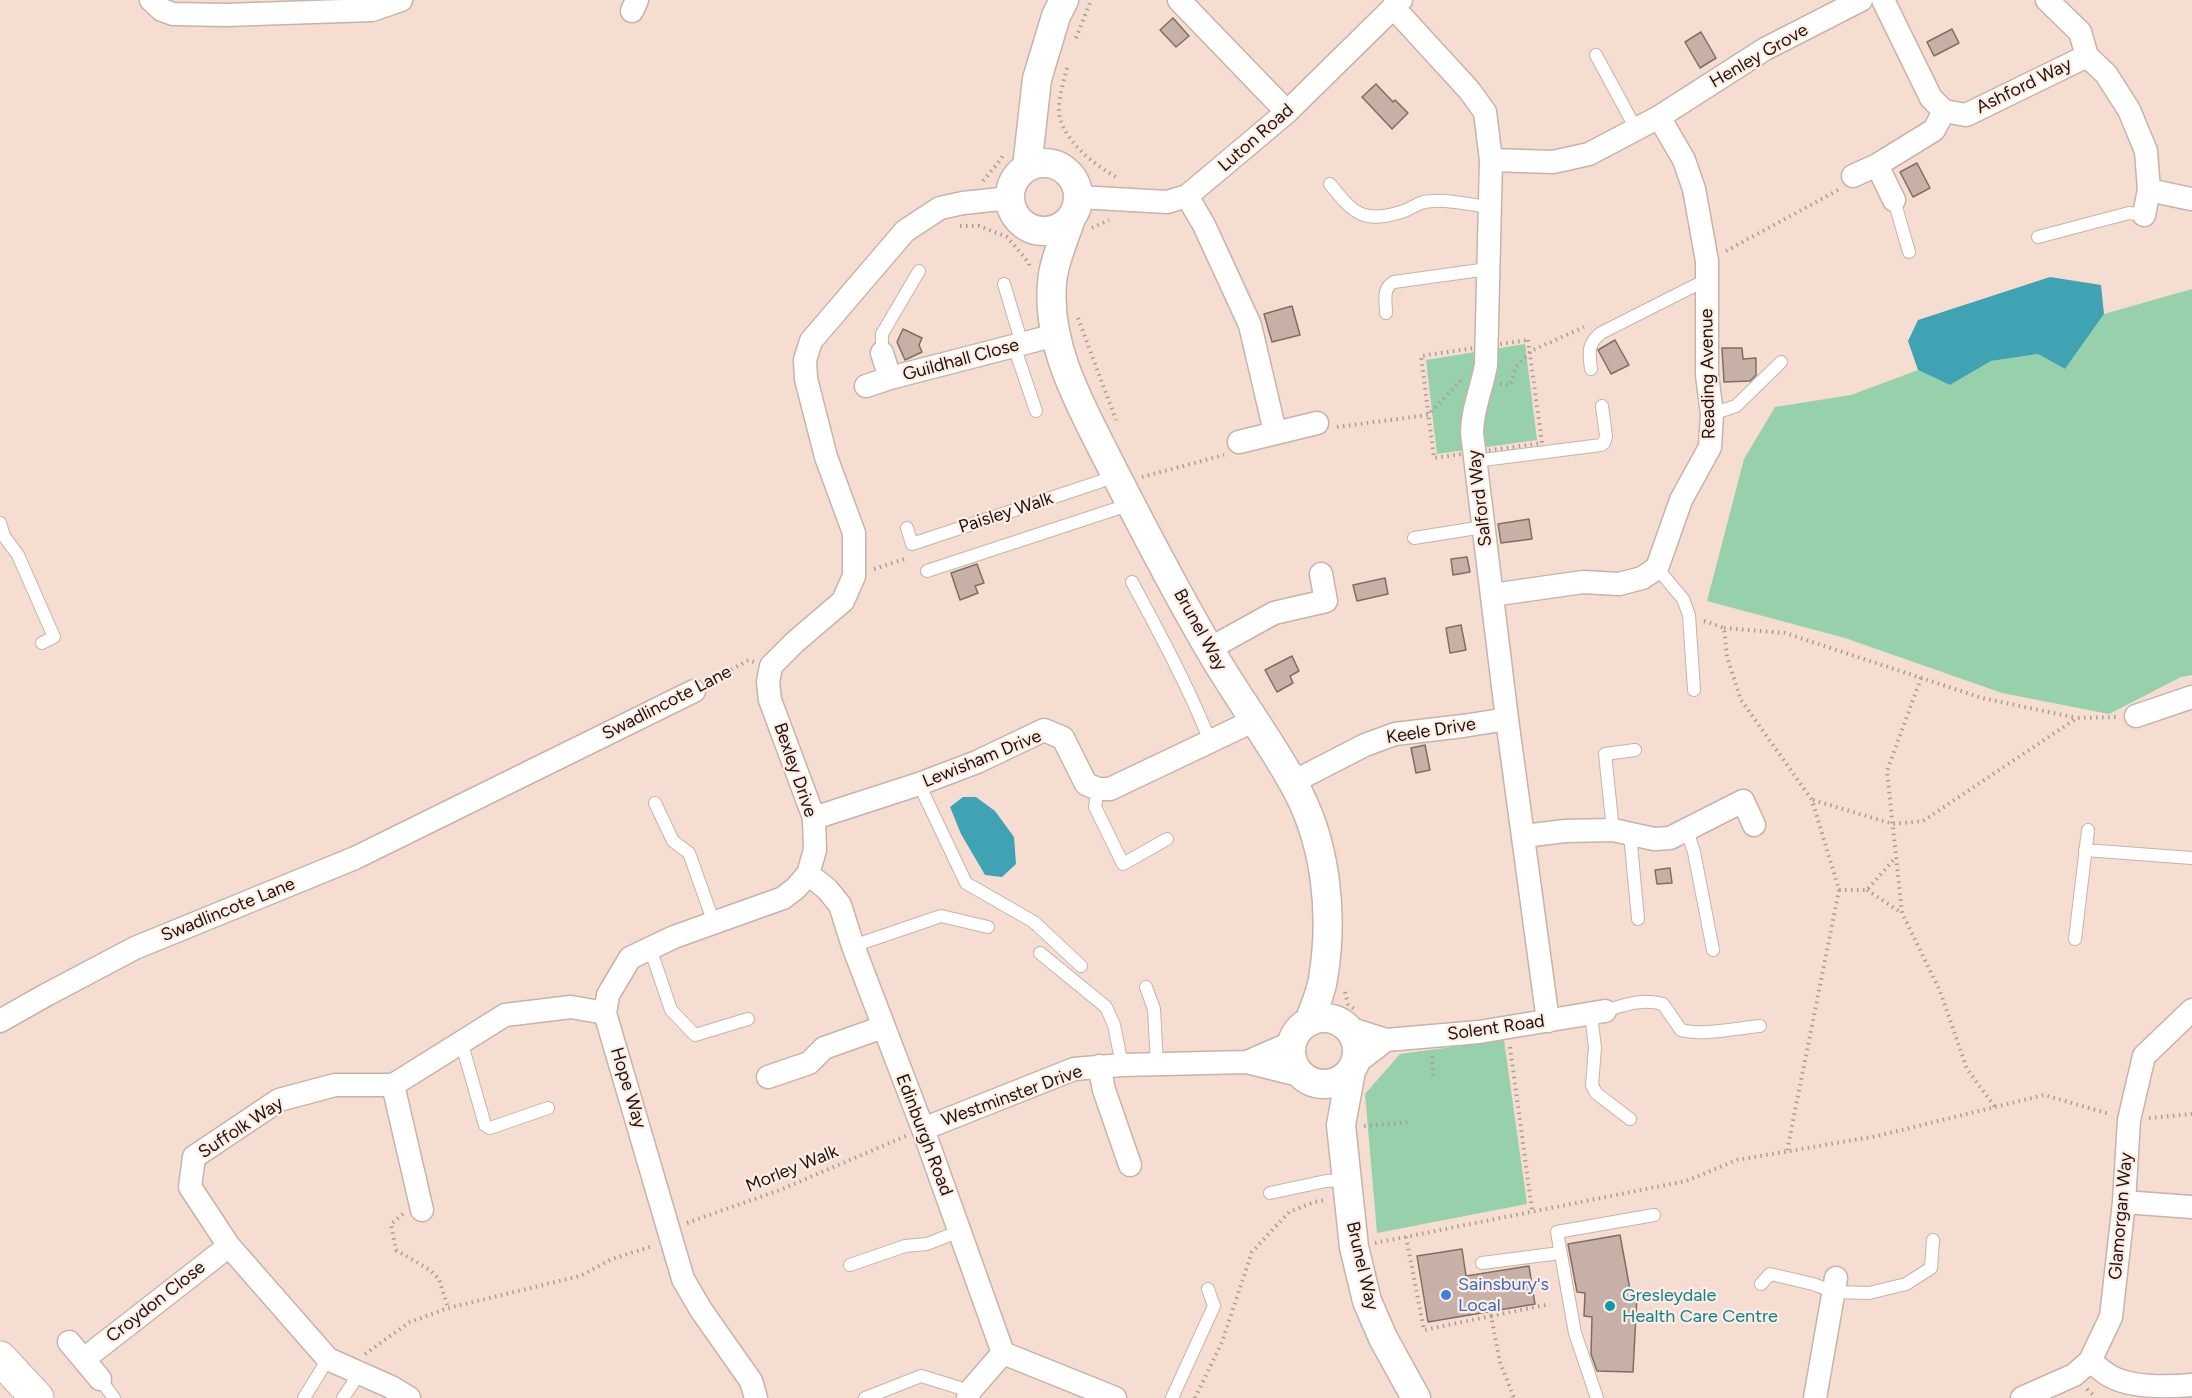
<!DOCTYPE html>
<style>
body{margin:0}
canvas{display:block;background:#f5ddd2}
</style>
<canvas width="2192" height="1398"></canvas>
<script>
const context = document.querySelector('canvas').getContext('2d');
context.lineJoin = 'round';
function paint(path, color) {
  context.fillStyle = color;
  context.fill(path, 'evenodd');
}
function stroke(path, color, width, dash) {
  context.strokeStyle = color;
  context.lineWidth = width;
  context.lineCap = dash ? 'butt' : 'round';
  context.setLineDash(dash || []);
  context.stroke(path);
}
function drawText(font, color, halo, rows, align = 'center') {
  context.font = font + ' Figtree,sans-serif';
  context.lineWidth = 4.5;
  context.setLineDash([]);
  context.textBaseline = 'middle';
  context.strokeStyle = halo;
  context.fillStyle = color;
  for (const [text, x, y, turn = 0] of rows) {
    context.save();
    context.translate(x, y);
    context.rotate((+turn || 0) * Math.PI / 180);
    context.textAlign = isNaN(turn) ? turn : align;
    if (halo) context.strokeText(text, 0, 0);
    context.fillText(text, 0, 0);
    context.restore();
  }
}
const green = new Path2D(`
 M 2192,289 L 2192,675 L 2181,677 L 2109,714 L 2002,693 L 1845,638 L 1707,601 L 1744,459 L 1775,407 L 1851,395 L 1918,370 L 1950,385 L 1991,361 L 2038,354 L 2065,369 L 2104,314 Z
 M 1525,344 L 1537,440 L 1437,454 L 1426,360 Z
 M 1504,1040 L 1527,1204 L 1377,1233 L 1365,1094 L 1400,1054 Z`);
const water = new Path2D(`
 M 2050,277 L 2101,285 L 2104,314 L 2065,369 L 2038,354 L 1991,361 L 1950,385 L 1918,370 L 1908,341 L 1918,320 Z
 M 963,797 L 976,797 L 995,811 L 1014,837 L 1016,864 L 1002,877 L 985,875 L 961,834 L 950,807 Z`);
const building = new Path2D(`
 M 1173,18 L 1189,36 L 1176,47 L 1160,30 Z
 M 1952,29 L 1959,43 L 1934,56 L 1927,42 Z
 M 1701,32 L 1716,58 L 1700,68 L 1685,42 Z
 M 1376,84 L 1393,102 L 1395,100 L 1408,113 L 1392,129 L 1362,97 Z
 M 1917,163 L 1930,188 L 1913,197 L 1900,172 Z
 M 1292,306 L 1300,335 L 1272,342 L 1264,314 Z
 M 903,329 L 922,338 L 919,345 L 922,352 L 905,360 L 897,342 Z
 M 1615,340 L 1629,365 L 1611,374 L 1598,350 Z
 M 1722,348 L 1742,348 L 1743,359 L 1756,358 L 1756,375 L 1750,381 L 1724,382 Z
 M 1529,519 L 1532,539 L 1501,543 L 1498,524 Z
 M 1467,557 L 1470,572 L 1453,575 L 1451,559 Z
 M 977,564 L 984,583 L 975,586 L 978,593 L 960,600 L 951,573 Z
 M 1385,578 L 1388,594 L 1357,601 L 1353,585 Z
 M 1461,625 L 1466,650 L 1450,653 L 1446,628 Z
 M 1292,656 L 1299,671 L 1290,676 L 1293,683 L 1277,692 L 1265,670 Z
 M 1425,745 L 1430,770 L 1416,773 L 1411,748 Z
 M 1670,868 L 1672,883 L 1657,884 L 1655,870 Z
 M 1620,1235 L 1631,1295 L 1637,1296 L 1633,1372 L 1597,1371 L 1591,1354 L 1592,1317 L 1584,1316 L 1585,1293 L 1577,1292 L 1568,1244 Z
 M 1462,1249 L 1466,1276 L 1529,1266 L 1535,1304 L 1428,1322 L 1417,1256 Z`);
const path = new Path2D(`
 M 1076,38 L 1091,0
 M 1067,68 C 1064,80 1060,93 1059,105 C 1056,136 1094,165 1118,178
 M 983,181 L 998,163 L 1004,154
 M 960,226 L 979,226 L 1007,237 L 1029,263 L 1030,268
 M 1092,228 L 1109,220
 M 1726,251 L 1840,189
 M 1078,318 L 1116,420
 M 1528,340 L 1542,443 L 1434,458 L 1421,356 Z
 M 1500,384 L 1510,385 L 1516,367 L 1531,351 L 1584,327
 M 1337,427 L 1428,415 L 1461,380
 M 1142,477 L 1224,455
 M 874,569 L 907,558
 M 1704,621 L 1724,628 L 1727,657 L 1741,700 L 1812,800 L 1839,890 L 1787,1151
 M 1724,628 L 1785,633 L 1982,698 L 2077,718
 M 1921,678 L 1887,771 L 1902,913 L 1940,991 L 1967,1069 L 1995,1107
 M 710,681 L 749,660 L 754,662
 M 1813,800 L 1893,824 L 1923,821 L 2077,718 L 2118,717
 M 1839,890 L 1867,890 L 1895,858
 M 1867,890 L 1902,913
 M 1345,992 L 1348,1004 L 1354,1009
 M 1510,1047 L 1532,1210
 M 1432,1056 L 1433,1076
 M 2149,1118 L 2192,1114
 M 1364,1126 L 1410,1122
 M 403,1214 L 391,1224 L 396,1250 L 430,1270 L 439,1279 L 448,1308
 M 687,1223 L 780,1190 L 906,1136
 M 1406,1237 L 1424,1330 L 1491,1316 L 1500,1362 L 1514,1398
 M 1375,1243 L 1686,1181 L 1737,1160 L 1877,1136 L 2044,1095 L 2110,1114
 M 1491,1316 L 1550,1304
 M 365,1354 L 410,1322 L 448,1308 L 580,1276 L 612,1259 L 653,1246
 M 2087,1389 L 2094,1396 L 2093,1398
 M 1195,1398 L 1222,1342 L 1252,1252 L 1289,1212 L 1314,1202 L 1326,1200`);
const service = new Path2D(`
 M 1596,55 L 1636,129
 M 1330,184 C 1354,215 1365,224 1404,211 C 1410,209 1415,205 1421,203 C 1441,197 1469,205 1490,207
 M 1894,200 L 1909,252
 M 2038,237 L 2129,213 L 2144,215
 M 1004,284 L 1022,344
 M 1386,313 C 1386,301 1382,288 1394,282 L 1488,269
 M 1014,346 L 1036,411
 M 882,353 L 882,334 L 919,271
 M 1591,369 C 1589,353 1587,344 1601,333 L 1696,285 L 1708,284
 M 1712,414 L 1736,406 L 1781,362
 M 1475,461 L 1601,445 L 1604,443 L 1606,436 L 1602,406
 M 0,523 L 4,536 L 18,555 L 54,637 L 42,643
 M 907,528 L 912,544 L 1099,482 L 1115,475
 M 1414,538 L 1483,527
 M 1657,568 L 1683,599 L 1689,615 L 1694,690
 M 927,571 L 1131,504
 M 1132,582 C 1160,634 1188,686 1210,741
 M 919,784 L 966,883 L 1034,922 L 1081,966
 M 1098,789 L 1095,807 L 1123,864 L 1167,839
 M 655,803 L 673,841 L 689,853 L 714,923
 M 1686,828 L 1694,852 L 1713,950
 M 1613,830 L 1605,754 L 1635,750
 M 1630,834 L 1638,919
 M 2085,850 L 2192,858
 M 2075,939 L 2088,830
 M 853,946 L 941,916 L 988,927
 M 650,948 L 671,1010 L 695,1035 L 748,1019
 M 1040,953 L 1106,1007 L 1114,1025 L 1122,1065
 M 1146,987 L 1154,1009 L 1157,1064
 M 1605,1011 C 1624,1005 1643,998 1663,1004 L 1681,1030 C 1701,1036 1738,1028 1760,1026
 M 1591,1014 L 1595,1048 L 1592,1085 L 1596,1093 L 1630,1119
 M 461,1041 L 485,1125 L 490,1128 L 548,1108
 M 1270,1193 L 1326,1181 L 1348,1180
 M 1482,1263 L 1560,1253
 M 850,1265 L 905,1246 L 927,1244 L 960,1231
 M 1761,1284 L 1770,1274 L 1813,1284 L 1834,1292 L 1869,1293 L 1906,1284 L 1931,1268 L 1933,1240
 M 100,1379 L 114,1398
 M 304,1398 L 328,1359
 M 343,1398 L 359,1374
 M 865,1398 L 921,1376 L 970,1391
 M 1172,1398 L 1214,1306 L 1208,1289
 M 1597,1398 L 1575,1333 L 1557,1232 L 1654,1215`);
const minor = new Path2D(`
 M 151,0 L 162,10 L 173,14 L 226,15 L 372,10 L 401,0
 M 1179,0 L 1287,112
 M 1883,0 L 1931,98 L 1944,111 L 1966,115 L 2087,56
 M 2047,0 L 2080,32 L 2087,56 L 2106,74 L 2129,110 L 2146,151 L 2149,190 L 2144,215
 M 1393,7 L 1469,90 L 1485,112 L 1491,160 L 1486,365 C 1482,388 1472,410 1472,433 L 1507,719 L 1548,1021
 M 632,11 L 637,0
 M 1491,160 L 1553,162 L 1589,154 L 1659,117 L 1765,49 L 1861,0
 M 1877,165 L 1894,200
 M 1853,176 L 1877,165 L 1934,130 L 1944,111
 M 2149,190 L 2191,199
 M 1187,196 L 1204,225 L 1250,325 L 1275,432
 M 1078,197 L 1167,202 L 1187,196 L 1287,112 L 1401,0
 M 882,353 L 890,378
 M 866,386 L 890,378 L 1056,335
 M 1239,442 L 1317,423
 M 1492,595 L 1583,582 L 1619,584 L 1642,578 L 1657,568 L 1681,500 L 1710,447 L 1712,414 L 1707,375 L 1707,261 L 1694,189 L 1684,160 L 1659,117
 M 1209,649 L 1274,613 L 1326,601 L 1321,574
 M 2136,716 L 2192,697
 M 1293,782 L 1365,745 L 1395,734 L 1463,726 L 1507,719
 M 814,818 L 919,784 L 977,762 L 1044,730 L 1063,738 L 1086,784 L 1098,789 L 1110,789 L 1253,721
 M 1524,836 L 1565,831 L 1613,830 L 1654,839 L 1670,838 L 1743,801 L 1754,825
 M 808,874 L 827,889 L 840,905 L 853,946 L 923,1129 L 1003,1353
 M 0,1021 L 46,995 L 135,948 L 355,858 L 694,691
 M 1348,1028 L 1386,1040 L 1479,1032 L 1605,1011
 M 1247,1062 L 1293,1042
 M 1356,1063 L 1386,1040
 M 1099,1066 L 1104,1090 L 1130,1165
 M 768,1077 L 809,1063 L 824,1048 L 883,1027
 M 393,1085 L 422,1210
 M 923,1129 L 1074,1069 L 1122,1065 L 1247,1062 L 1303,1076
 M 2124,1202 L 2192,1207
 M 69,1342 L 100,1379
 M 1003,1353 L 1115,1398
 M 84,1359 L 229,1246
 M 2090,1361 C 2097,1366 2103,1372 2110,1376 C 2131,1388 2168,1387 2192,1385
 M 409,1398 L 391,1387 L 328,1359 L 229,1246 L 190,1187 L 194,1157 L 279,1100 L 335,1085 L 393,1085 L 505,1015 L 571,1007 L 605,1013
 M 756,1398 L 751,1381 L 701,1310 L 683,1279 L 605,1013 L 608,995 L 630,958 L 674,937 L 783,898 L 796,888 L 808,874 L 815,850 L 814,818 L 770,700 L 768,682 L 771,666 L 795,642 L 843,601 L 854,576 L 854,533 L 826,457 L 806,379 L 805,360 L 811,341 L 905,231 L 940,208 L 963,203 L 1010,198
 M 968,1398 L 970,1391 L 1003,1353
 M 1815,1398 L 1836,1278
 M 2022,1398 L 2074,1375 L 2090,1361 L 2111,1317 L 2124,1202 L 2129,1120 L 2144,1056 L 2192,1010`);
const tertiary = new Path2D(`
 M1010 197a34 34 0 1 1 68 0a34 34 0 1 1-68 0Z
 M 1027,167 L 1037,79 L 1056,16 L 1064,0
 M 1071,218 C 1065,237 1053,263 1052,283 C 1047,343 1077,399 1103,450 C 1137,517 1172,585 1210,650 C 1236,695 1267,736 1292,781 C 1326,839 1334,913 1323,979 C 1321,993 1314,1008 1309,1022
 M1291 1051a33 33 0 1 1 66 0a33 33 0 1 1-66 0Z
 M 1351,1071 L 1341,1125 L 1354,1247 L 1367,1301 L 1383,1338 L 1416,1398`);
const trunk = new Path2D(`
 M 0,1358 L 37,1398`);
const markers = [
 [1446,1295,6,"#3f7fe0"],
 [1610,1306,6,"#0f9aa8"]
];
const streetNames = [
 ["Henley Grove",1759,56,-30],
 ["Ashford Way",2024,86,-26],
 ["Luton Road",1256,138,-41],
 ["Guildhall Close",961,360,-15],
 ["Reading Avenue",1708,374,-91],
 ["Salford Way",1480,498,-97],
 ["Paisley Walk",1006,513,-18],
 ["Brunel Way",1200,630,61],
 ["Swadlincote Lane",667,703,-27],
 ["Keele Drive",1431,731,-9],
 ["Lewisham Drive",982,759,-22],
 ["Bexley Drive",795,770,71],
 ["Swadlincote Lane",228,910,-22],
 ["Solent Road",1496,1028,-8],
 ["Hope Way",628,1088,73],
 ["Westminster Drive",1012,1096,-20],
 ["Suffolk Way",241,1128,-33],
 ["Edinburgh Road",924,1135,69],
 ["Morley Walk",792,1169,-22],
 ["Glamorgan Way",2121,1216,-85],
 ["Brunel Way",1362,1266,77],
 ["Croydon Close",156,1302,-38]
];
const shopNames = [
 ["Sainsbury's",1458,1285],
 ["Local",1458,1306]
];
const cultureNames = [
 ["Gresleydale",1622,1296],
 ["Health Care Centre",1622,1317]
];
paint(green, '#97d1ab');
paint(water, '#40a3b4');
paint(building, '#c7b0a5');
stroke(building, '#826d63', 1.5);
stroke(service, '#c9b2a7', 14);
stroke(minor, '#c9b2a7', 25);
stroke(tertiary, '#c9b2a7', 31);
stroke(trunk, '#c9b2a7', 35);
stroke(path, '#ae9b93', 4, [1.5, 4.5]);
stroke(service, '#fff', 12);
stroke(minor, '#fff', 22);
stroke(tertiary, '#fff', 28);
stroke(trunk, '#fff', 33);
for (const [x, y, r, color] of markers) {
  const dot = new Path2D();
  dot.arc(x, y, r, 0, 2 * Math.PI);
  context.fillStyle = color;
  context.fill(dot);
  stroke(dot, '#ffece3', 2);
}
drawText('18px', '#1c1410', '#ffece3', streetNames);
drawText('18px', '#366cbe', '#ffece3', shopNames, 'left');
drawText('18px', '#0d838f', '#ffece3', cultureNames, 'left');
</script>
